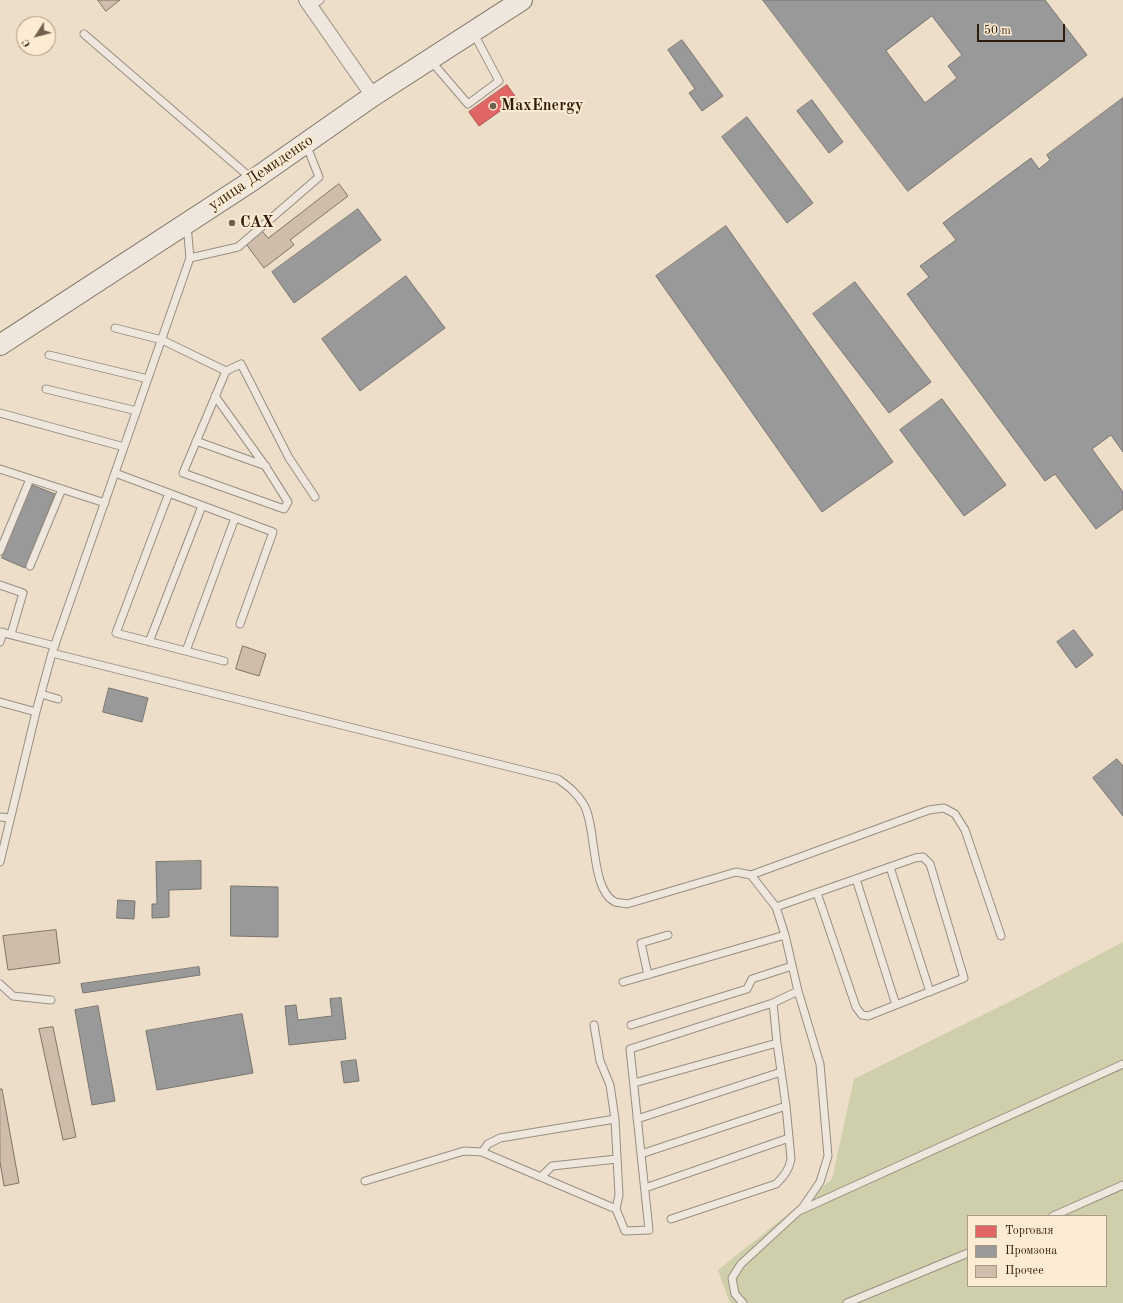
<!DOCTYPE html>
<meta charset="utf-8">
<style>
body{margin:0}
#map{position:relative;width:1123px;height:1303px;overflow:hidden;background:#ecdec9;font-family:"Old Standard TT",serif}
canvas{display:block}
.legend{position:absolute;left:967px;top:1215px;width:140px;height:72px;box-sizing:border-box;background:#fcecd3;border:1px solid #aa9983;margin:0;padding:5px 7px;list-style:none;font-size:12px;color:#301c0b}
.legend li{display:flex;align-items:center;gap:8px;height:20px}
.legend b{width:20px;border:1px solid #aa9983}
.north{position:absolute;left:16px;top:16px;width:40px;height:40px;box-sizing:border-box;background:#fcecd3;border:1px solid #aa9983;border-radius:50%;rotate:234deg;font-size:11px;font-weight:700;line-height:16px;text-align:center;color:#301c0b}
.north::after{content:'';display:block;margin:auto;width:14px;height:18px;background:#72604e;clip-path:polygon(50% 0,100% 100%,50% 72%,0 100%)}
.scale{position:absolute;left:977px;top:24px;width:88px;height:18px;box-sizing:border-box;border:2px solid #301c0b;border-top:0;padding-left:5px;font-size:12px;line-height:14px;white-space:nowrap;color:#301c0b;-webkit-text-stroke:3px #fcecd3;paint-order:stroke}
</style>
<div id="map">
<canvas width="1123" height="1303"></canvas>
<ul class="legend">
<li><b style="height:11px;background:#e06666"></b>Торговля</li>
<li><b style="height:11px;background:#999"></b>Промзона</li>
<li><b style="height:11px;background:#cfbcaa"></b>Прочее</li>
</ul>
<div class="north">С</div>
<div class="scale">50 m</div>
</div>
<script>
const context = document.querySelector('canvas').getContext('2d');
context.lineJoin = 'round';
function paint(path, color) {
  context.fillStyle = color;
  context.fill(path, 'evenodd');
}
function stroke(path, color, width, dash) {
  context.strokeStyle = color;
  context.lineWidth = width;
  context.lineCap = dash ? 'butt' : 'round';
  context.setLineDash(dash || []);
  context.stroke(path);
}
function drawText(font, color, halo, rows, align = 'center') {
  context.font = font + ' "Old Standard TT",serif';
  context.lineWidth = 4;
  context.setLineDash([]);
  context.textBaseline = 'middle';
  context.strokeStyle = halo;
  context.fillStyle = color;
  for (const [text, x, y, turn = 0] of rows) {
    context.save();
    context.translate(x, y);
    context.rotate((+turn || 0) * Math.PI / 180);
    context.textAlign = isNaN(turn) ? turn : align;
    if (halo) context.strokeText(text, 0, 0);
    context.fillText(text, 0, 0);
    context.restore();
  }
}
const green = new Path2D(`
 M 1123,942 L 1123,1303 L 730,1303 L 718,1270 L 832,1179 L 854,1079 L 1019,997 ZM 968,1216 L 1106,1216 L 1106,1286 L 968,1286 Z`);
const shops = new Path2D(`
 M 507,85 L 517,99 L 479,126 L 469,112 Z`);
const industry = new Path2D(`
 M 763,0 L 1045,0 L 1087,55 L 908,191 ZM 932,16 L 962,55 L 948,66 L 957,78 L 925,103 L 886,51 Z
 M 682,40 L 723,96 L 702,111 L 689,93 L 695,89 L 668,50 Z
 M 1123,98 L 1123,452 L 1111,435 L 1092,449 L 1123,492 L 1123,509 L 1096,529 L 1055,474 L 1045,481 L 907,294 L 929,277 L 920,266 L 956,240 L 943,223 L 1031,158 L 1039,169 L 1050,160 L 1047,155 Z
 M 812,100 L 843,142 L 829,153 L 797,111 Z
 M 747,117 L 813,203 L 787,223 L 722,137 Z
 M 358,209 L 381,240 L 294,303 L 272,272 Z
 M 726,226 L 893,462 L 822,512 L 656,276 Z
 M 406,276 L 445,328 L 360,391 L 322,339 Z
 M 855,282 L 931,382 L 889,413 L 813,314 Z
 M 942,399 L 1006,485 L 964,516 L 900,430 Z
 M 32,485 L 55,494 L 25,568 L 2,558 Z
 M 1074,630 L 1093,655 L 1076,668 L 1057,642 Z
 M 109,688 L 148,698 L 142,722 L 103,712 Z
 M 1117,759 L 1123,766 L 1123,816 L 1093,778 Z
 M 201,861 L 201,889 L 169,890 L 169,917 L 152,918 L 152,904 L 157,904 L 156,862 Z
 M 231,886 L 278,887 L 278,937 L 231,936 Z
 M 118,900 L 135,901 L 134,919 L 117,918 Z
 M 199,967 L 200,975 L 83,993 L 81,984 Z
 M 341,998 L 346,1039 L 289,1045 L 285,1006 L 296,1005 L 298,1020 L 332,1016 L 330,999 Z
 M 98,1006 L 115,1101 L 92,1105 L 75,1010 Z
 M 242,1014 L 253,1073 L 157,1090 L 146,1031 Z
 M 356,1060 L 359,1081 L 344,1083 L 341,1062 Z`);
const building = new Path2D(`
 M 98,0 L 120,0 L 106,11 Z
 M 339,184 L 348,196 L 290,240 L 294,245 L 264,268 L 246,244 L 262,231 L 268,238 Z
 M 243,646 L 266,654 L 259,676 L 236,669 Z
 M 56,930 L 60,963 L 8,970 L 3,936 Z
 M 53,1027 L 76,1137 L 63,1140 L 39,1029 Z
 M 0,1089 L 2,1089 L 19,1183 L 4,1186 L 0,1162 Z`);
const lane = new Path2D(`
 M 311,7 L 320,0
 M 84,34 L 252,179
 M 431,61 L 468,104 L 499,81 L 474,34
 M 187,225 L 190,258 L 52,653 L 558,779 C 569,787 577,793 584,805 C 597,828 590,889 615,902 C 618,903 624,903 627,904 L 736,872 L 751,875 L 776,907 L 785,935 L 798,991 L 773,1003 L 630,1049 L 649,1230 L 625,1231 L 616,1209 L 482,1152 L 464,1151 L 365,1181
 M 190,258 L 238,247 L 319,177 L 306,144
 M 115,328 L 162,340 L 226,371 L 183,473 L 284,509 L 288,502 L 266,467 L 215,396
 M 49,355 L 148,379
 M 226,371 L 241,364 L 289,458 L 315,497
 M 46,389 L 137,411
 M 0,413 L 124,447
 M 196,441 L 266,466
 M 0,469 L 105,503
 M 115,473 L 273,532 L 240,624
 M 169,493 L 116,633 L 224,661
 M 0,551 L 30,479
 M 30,566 L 62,489
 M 0,585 L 23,593 L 11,634
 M 0,632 L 55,646
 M 0,642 L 3,632
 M 149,642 L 202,506
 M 186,651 L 235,518
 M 41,694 L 58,699
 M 0,702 L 36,712
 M 0,817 L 10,818
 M 0,862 L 36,712 L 52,653
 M 890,867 L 930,992
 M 751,875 L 929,810 L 944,808 L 955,814 L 965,830 L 1001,936
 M 856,879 L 896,1005
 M 776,907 L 915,858 L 923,857 L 930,864 L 964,978 L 868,1016 L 862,1015 L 856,1007 L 817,893
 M 648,975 L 641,943 L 668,935
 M 623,982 L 785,935
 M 0,984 L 13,996 L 51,1000
 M 594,1025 L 600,1061 L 610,1085 L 615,1119 L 619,1195 L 616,1209
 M 631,1025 L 747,989 L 752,979 L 792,966
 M 634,1083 L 777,1043
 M 637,1119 L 781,1072
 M 482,1152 L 488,1144 L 500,1138 L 615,1119
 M 641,1154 L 786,1106
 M 541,1177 L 552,1166 L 617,1159
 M 645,1188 L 789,1138
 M 799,1211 L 1123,1064
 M 1053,1216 L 1123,1185
 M 671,1219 L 776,1184 C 784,1176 789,1170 791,1159 L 786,1106 L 777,1043 L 773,1003
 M 743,1303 L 735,1294 L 732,1278 L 741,1264 L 803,1207 L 820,1182 L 828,1156 L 820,1064 L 798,991
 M 847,1303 L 968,1253`);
const street = new Path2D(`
 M 306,0 L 373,96`);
const secondary = new Path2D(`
 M 0,345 L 253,180 L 373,96 L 522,0`);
const markers = [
 [493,106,4,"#72604e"],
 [232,223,4,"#72604e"]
];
const poiNames = [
 ["MaxEnergy",501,106],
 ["САХ",240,223]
];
const streetNames = [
 ["улица Демиденко",261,173,-34]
];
paint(green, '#d0cfab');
paint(shops, '#e06666');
stroke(shops, '#ab504b', 1);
paint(industry, '#999');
stroke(industry, '#7a746e', 1);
paint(building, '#cfbcaa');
stroke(building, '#7e7467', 1);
stroke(lane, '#988e80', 9);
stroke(street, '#988e80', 16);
stroke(secondary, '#7e7467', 22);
stroke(lane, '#efe7dd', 7);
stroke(street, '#efe7dd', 14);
stroke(secondary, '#efe7dd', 20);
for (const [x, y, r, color] of markers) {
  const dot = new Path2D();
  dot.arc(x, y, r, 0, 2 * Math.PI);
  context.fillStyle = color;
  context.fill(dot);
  stroke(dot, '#fcecd3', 1.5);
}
drawText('bold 16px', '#301c0b', '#fcecd3', poiNames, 'left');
drawText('16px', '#301c0b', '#fcecd3', streetNames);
</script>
